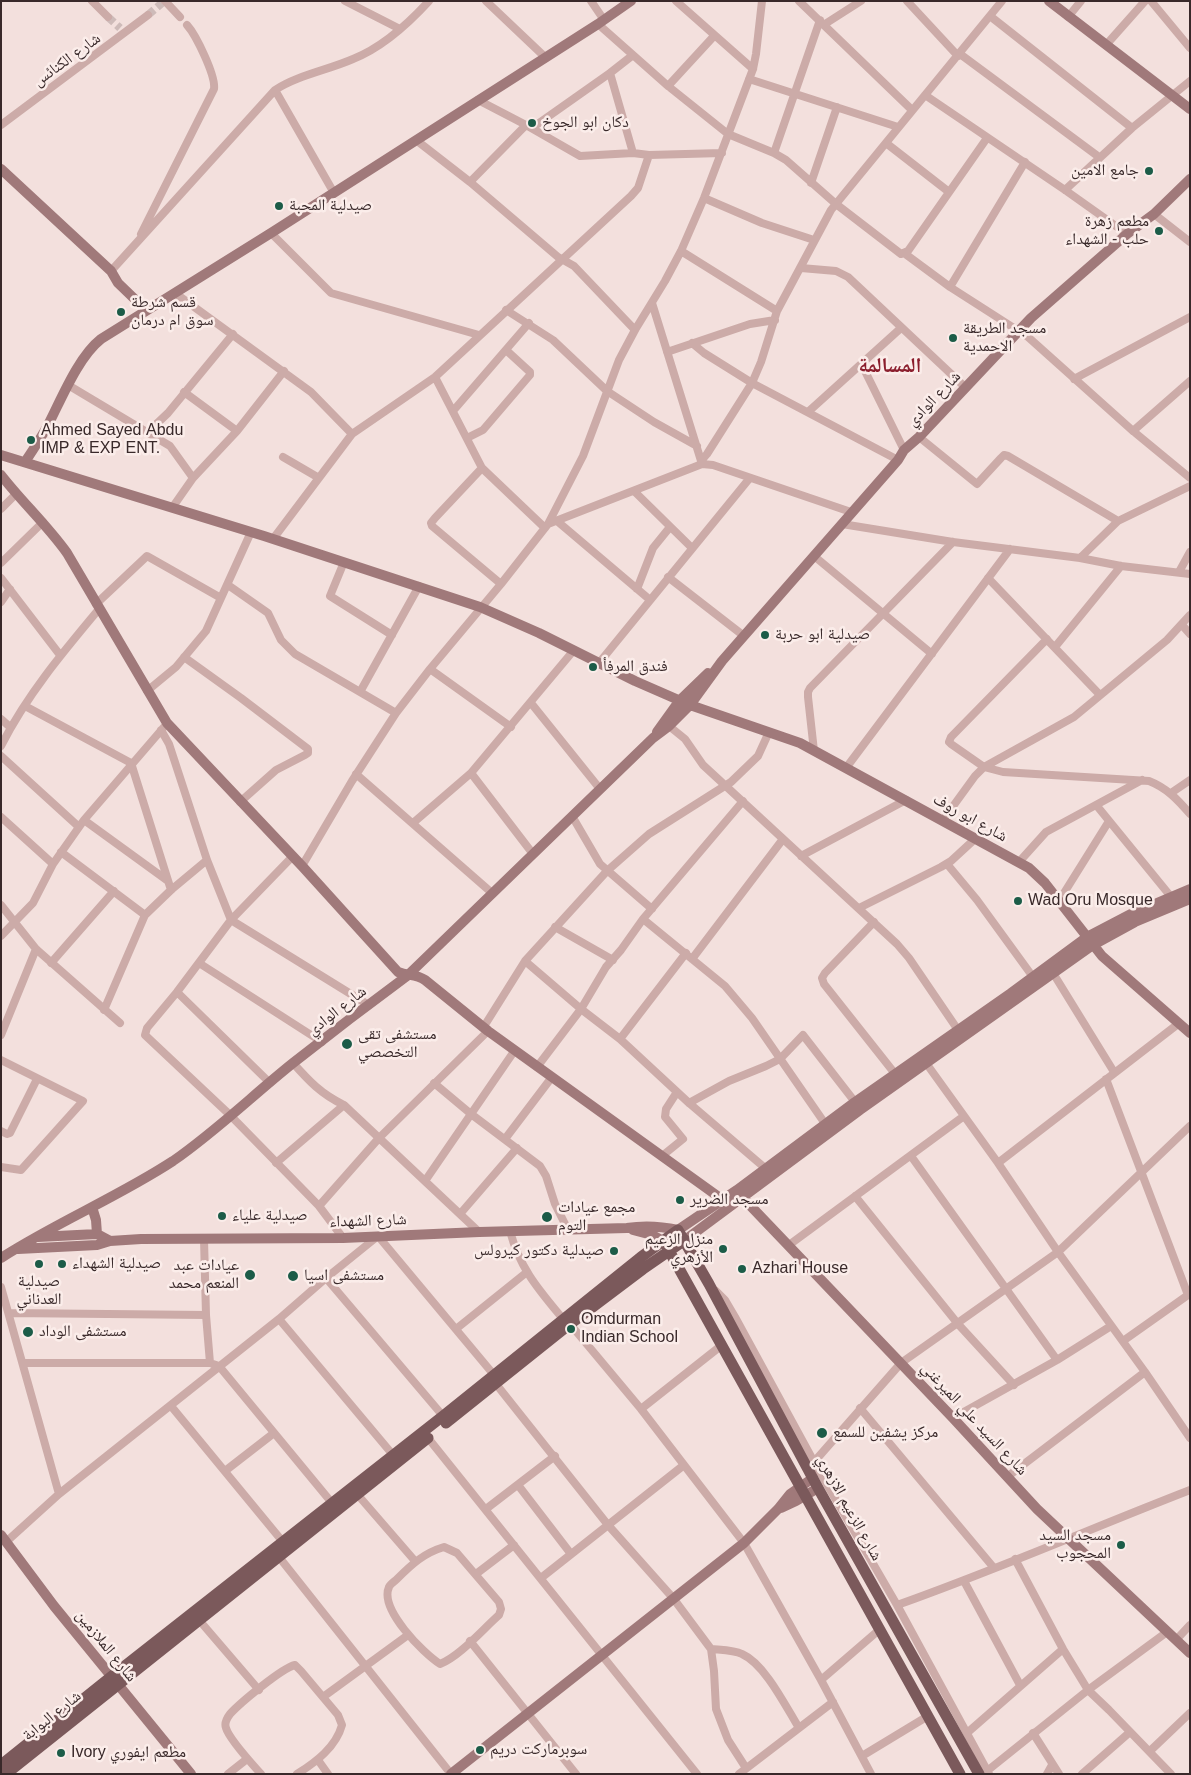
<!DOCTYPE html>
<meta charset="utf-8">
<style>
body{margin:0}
#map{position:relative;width:1191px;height:1775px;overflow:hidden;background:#f3e0dd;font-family:Helvetica,sans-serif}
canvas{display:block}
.frame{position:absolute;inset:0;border:2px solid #39292a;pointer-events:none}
</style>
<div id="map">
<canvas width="1191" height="1775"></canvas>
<div class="frame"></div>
</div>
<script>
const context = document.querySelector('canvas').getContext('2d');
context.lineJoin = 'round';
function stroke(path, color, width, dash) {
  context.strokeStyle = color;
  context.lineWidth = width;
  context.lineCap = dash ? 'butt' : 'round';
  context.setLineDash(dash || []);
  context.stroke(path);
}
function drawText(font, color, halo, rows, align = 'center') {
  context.font = font + ' Helvetica,"Noto Naskh Arabic",sans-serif';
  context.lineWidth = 5;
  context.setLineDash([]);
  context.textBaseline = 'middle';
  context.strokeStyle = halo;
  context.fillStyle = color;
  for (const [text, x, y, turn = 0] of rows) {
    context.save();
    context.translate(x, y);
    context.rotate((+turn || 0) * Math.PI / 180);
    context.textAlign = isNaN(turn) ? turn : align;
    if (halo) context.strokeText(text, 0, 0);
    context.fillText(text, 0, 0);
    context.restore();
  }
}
const streetTunnel = new Path2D(`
 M 148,15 L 162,3
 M 108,17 L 120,28`);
const street = new Path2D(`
 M 92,1 L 108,17
 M 165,1 L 180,17
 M 345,1 L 400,29
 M 486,1 L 546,58
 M 591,1 L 604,20
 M 676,1 L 753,69
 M 799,1 L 912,110
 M 907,1 L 958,56
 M 1151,1 L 1190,48
 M 990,16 L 1132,128
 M 1068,17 L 1081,1
 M 598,24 L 668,86 L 728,134 L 774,153 L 786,160 L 836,204 L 901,254 L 908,251 L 987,138
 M 825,24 L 861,1
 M 1106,45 L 1145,1
 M 960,54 L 1099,157
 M 610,73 L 633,153
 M 749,79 L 898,127
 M 668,86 L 714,36
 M 275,90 L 334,193
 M 925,95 L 1065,190 L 1127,234
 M 478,100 L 526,125 L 580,156 L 633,153 L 649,155 L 722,153
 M 1,125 L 148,15
 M 532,128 L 610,73 L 633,55
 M 416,140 L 470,182 L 558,257 L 574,266 L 635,330
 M 886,143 L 949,192
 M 774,153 L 820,20
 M 470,182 L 526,125
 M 811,183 L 837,107
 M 1065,190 L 1132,128 L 1190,81
 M 704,198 L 762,223 L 814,240
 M 1154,214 L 1190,242
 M 271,233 L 331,293 L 479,335
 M 141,234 L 214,89 C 216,76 196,35 187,25
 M 681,251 L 777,311
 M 904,253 L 950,287 L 1028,337 L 1133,431 L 1190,478
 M 801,268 L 836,271 L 848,277 L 966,388
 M 111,271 L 275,90 C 298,75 328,70 353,59 C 383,47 408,24 429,1
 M 950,287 L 1025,162
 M 175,293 L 311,392 L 352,434
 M 652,303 L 702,464
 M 506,310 L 553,340 L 607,391 L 654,422 L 697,446
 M 692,343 L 704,353 L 752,383 L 898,460
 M 667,352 L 750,324 L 775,320
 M 862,365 L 904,450
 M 435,377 L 482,468 L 545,528
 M 1074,379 L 1190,317
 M 68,385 L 170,446 L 193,478
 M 184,392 L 237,431
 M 453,411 L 529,323
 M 808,412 L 901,328
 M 1133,431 L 1190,381
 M 148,432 L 168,413 L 233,334
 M 919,437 L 977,484 L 1001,458 L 1004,455 L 1008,456 L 1118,521 L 1190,486
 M 467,438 L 483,430 L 530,375 L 530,372 L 506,350
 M 283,457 L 319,478
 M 701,461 L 707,454 L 752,383 L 761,362 L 777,311 L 831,210 L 1002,1
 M 482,468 L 435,518 L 431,523 L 432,526 L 501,584
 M 634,491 L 692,548
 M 172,508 L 193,478 L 237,431 L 284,371
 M 1,509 L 16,494
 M 557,521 L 649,599
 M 548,524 L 583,456 L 619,360 L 635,330 L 665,281 L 681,251 L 704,198 L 753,69 L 756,54 L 762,1
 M 842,524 L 953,542 L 1080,558 L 1121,566 L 1190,574
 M 273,539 L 352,434 L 435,377 L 631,196 L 638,188 L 649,155
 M 814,556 L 932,654
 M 1080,558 L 1118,521
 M 344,562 L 330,596 L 392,635
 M 1,563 L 43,522
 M 1179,572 L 1190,552
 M 668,577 L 744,636
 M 1,578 L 60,655
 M 988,578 L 1100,695
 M 228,585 L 268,613 L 281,640 L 295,654 L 396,713
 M 637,589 L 653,548 L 670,527
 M 1,602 L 10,589
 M 96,604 L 147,556 L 221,598
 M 1182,625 L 1190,634
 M 1047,639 L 951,737 L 949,742 L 951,744 L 984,767 L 1003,772 L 1149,781 C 1167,788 1178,800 1190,814
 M 1055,647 L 1121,566
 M 184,657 L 241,698 L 308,749 L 308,753 L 305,755 L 276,770 L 240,802
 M 599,663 L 749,479
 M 430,669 L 511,727
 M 147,691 L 176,667 L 206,631 L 251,532
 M 360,692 L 419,586
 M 531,703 L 600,789
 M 25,706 L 131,763 L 171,890
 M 1,719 L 10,727
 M 669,726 L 685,739 L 703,765 L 897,944 L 909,958 L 958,1030
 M 161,730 L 169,744 L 207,860 L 231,920 L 367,1004
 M 1,746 C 26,696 63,652 99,609
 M 814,751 L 808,697 L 808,692 L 810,688 L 953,542
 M 1,756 L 79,827
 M 846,768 L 1010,549
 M 471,773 L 533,854
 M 356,774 L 492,893
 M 1171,793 L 1190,780
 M 1097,806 L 1172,898
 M 572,816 L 600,864 L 652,909
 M 1,817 L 53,864
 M 84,820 L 168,881
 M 943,820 L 975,776 L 984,767 L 1074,717 L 1167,640 L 1190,615
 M 413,823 L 471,773 L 574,650
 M 61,852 L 145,915
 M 801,856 L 906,800
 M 292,857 L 231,920 L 177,992 L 147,1028 L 145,1035 L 230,1115 L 319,1206 L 343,1238
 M 1019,862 L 1046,832 L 1142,780
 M 947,864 L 977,900 L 1033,977
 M 302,866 L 352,781 L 396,713 L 430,669 L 501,584 L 548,524 L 702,464 L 713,465 L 851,512
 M 1059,901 L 1109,821
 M 1,905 L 36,949 L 120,1023
 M 859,908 L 941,867 L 951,861 L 976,838
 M 643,919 L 725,986 L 752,1018 L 826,1125
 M 874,922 L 825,973 L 822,978 L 824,984 L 896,1075
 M 555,927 L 613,960
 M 1,936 L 33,903 L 53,864 L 84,820 L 164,727
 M 692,959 L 783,839
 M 525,961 L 581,1009 L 620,1039 L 689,1103 L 765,1168
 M 51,963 L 114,891
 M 199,963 L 322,1042
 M 1053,973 L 1114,1072
 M 177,992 L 270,1083
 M 104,1010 L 145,915 L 171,890 L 207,860
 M 483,1028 L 525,961 L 607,871 L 649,834 L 731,782 L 758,756 L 769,732
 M 1,1035 L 36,949
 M 620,1039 L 686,953
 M 1,1060 L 83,1101 L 21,1170 L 1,1167
 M 293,1063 C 309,1081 321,1094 344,1105 L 479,1232
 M 926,1063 L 998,1163 L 1058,1252 L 1145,1372 L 1190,1438
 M 537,1067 L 581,1009 L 606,967 L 621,950 L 643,919 L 743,801
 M 1106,1079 L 1188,1295 L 1190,1294
 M 434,1083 L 471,1114 L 540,1166 L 546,1176 L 555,1204 L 568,1230
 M 689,1103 L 729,1081 L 766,1066 L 780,1059 L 803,1035 L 855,1102
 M 1,1131 L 7,1134 L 10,1133 L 37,1079
 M 505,1139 L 552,1077
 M 662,1156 L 683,1139 L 665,1117 L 666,1109 L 677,1092
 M 911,1156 L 1057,1360
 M 276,1163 L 344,1105
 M 998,1163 L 1178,1024
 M 425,1181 L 515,1050
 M 855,1196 L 958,1324 L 1014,1385
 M 319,1206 L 379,1138 L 488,1031
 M 460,1214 L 517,1148
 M 510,1231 C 520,1269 539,1290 563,1319
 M 204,1239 L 206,1315 L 210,1363 L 219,1366 L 332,1503
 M 789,1245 L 964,1116
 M 326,1278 L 443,1416
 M 1,1287 L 59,1494
 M 716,1291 L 725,1300 L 735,1317 L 814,1462 L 897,1605 L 989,1774
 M 9,1313 L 206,1315
 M 279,1319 L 393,1455
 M 570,1324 L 641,1409 L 744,1543 L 821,1680 L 871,1774
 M 456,1329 L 527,1272
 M 1123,1341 L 1188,1295
 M 23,1363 L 210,1363
 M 496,1384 L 608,1525 L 673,1598 L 711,1649 L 714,1671 L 716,1709 L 728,1740 L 746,1768
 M 171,1406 L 283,1542
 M 860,1408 L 994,1568
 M 641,1409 L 722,1345
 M 953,1418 L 1057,1360 L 1111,1326
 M 428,1438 L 697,1774
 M 814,1462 L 901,1363 L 1058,1252 L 1190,1126
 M 225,1471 L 274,1433
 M 1007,1477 L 1145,1372
 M 518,1485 L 571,1554
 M 357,1494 L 415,1561
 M 486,1509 L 555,1456
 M 6,1542 L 59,1494 L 279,1319 L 326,1278 L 378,1236 L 494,1375
 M 444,1547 L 457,1553 L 499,1602 L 501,1609 L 499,1615 C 482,1630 460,1656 440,1664 C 423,1653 379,1609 389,1587 C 390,1584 395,1581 397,1579 C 412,1564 424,1553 444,1547 Z
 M 279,1557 L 451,1774
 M 1015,1559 L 1063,1649 L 1088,1690 L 1109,1710 L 1171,1774
 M 476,1574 L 514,1545
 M 541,1578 L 684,1465
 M 964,1581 L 1020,1685
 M 897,1605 C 996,1570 1092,1528 1190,1490
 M 199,1620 L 259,1690
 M 1176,1640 L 1190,1625
 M 470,1641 L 576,1774
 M 711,1649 C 721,1650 734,1650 742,1654 C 765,1664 786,1707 799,1728
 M 821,1680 L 879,1630
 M 323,1697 L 408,1635
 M 967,1733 L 1063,1649
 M 1033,1733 L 1059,1774
 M 1150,1751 L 1190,1713
 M 862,1756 L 928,1716
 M 318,1760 L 328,1774
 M 987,1771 L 1088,1690 L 1167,1632
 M 228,1774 L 247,1759
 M 261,1774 C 253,1765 229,1739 226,1728 C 224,1723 227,1718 230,1714 C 240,1703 282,1668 295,1665 L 301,1671 L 338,1715 L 342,1725 C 336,1747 316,1762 297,1774
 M 739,1774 L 833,1702
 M 1047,1774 L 1052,1765
 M 1082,1774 L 1130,1732`);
const secondary = new Path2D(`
 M 1049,1 L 1190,109
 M 1,169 L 111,271 L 118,283 L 146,310
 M 1,455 L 264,536 L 480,607 L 539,633 L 635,681 L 690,705 L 800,743 L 1029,868 L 1045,883 L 1102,956 L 1190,1033
 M 25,462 C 33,450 41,438 48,425 C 61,400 78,357 101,339 L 271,233 L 598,24 L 631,1
 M 1,475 C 22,502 47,525 67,553 L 167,723 L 302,866 L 398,972 C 408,976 416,974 425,980 L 488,1031 L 723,1200
 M 657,732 L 680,700 L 708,673
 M 743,1198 L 953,1418 L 1037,1509 L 1190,1653
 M 92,1207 L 96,1220 L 97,1234
 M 633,1230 L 652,1235 L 663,1241
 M 38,1237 L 97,1234 L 110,1241
 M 685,1240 L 860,1110 L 1093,945 L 1135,922 L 1190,899
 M 18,1249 L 97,1245 L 110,1241 L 141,1239 L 343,1238 L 479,1232 L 627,1228 C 645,1225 660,1226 678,1230 L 737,1190 L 855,1102 L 1011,993 L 1087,937 L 1131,914 L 1190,889
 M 1,1258 C 57,1222 118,1197 173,1161 C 215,1132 253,1095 293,1063 C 331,1033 369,1004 407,976 L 653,738 L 669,726 L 690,705 L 722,661 L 898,460 L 904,450 L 919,437 L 1031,318 L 1127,234 L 1154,214 L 1190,179
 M 781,1508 L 796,1501 L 818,1488
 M 1,1535 L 54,1606 L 191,1774
 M 451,1774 L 744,1543 L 778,1509 L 790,1494 L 813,1478`);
const primary = new Path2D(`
 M 667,1247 L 960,1774
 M 446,1423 L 570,1324 L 643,1269 L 685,1240
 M 1,1765 L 112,1676 L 443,1416 L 641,1257 L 678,1230 L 709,1284 L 818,1488 L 979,1774
 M 6,1774 L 428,1438`);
const markers = [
 [532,123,5,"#1c5c48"],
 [1149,171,5,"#1c5c48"],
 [279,206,5,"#1c5c48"],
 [1159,231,5,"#1c5c48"],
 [121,312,5,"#1c5c48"],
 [953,338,5,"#1c5c48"],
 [31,440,5,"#1c5c48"],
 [765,635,5,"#1c5c48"],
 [593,667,5,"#1c5c48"],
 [1018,901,5,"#1c5c48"],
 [347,1044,6,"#1c5c48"],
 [680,1200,5,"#1c5c48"],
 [222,1216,5,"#1c5c48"],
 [547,1217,6,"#1c5c48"],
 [723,1249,5,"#1c5c48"],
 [614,1251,5,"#1c5c48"],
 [39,1264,5,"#1c5c48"],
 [62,1264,5,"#1c5c48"],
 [742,1269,5,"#1c5c48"],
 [250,1275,6,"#1c5c48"],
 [293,1276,6,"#1c5c48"],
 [571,1329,5,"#1c5c48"],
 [28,1332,6,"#1c5c48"],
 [822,1433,6,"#1c5c48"],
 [1121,1545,5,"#1c5c48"],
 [480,1750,5,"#1c5c48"],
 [61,1753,5,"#1c5c48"]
];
const streetNames = [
 ["شارع الكنائس",67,60,-36],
 ["شارع الوادي",934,399,-46],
 ["شارع ابو روف",970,818,29],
 ["شارع الوادي",337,1011,-38],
 ["شارع الشهداء",368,1221,-2],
 ["شارع السيد علي الميرغني",974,1419,47],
 ["شارع الزعيم الازهري",849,1508,61],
 ["شارع الملازمين",106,1646,51],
 ["شارع البوابة",52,1716,-39]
];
const poiNames = [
 ["دكان ابو الجوخ",542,123],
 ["جامع الامين",1139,171,"right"],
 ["صيدلية المحبة",289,206],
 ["مطعم زهرة",1149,222,"right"],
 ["حلب - الشهداء",1149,240,"right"],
 ["قسم شرطة",131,303],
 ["سوق ام درمان",131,321],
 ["مسجد الطريقة",963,329],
 ["الاحمدية",963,347],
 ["Ahmed Sayed Abdu",41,431],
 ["IMP & EXP ENT.",41,449],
 ["صيدلية ابو حربة",775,635],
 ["فندق المرفأ",603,667],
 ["Wad Oru Mosque",1028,901],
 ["مستشفى تقى",358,1035],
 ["التخصصي",358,1053],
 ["مسجد الضرير",690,1200],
 ["مجمع عيادات",558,1208],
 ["التوم",558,1226],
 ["صيدلية علياء",232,1216],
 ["منزل الزعيم",713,1240,"right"],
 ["الأزهري",713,1258,"right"],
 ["صيدلية دكتور كيرولس",604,1251,"right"],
 ["صيدلية الشهداء",72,1264],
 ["عيادات عبد",239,1266,"right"],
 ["المنعم محمد",239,1284,"right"],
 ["Azhari House",752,1269],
 ["مستشفى اسيا",304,1276],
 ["صيدلية",39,1282,"center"],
 ["العدناني",39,1300,"center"],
 ["Omdurman",581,1320],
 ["Indian School",581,1338],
 ["مستشفى الوداد",39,1332],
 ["مركز يشفين للسمع",833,1433],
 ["مسجد السيد",1111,1536,"right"],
 ["المحجوب",1111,1554,"right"],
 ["سوبرماركت دريم",490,1750],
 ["Ivory مطعم ايفوري",71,1753]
];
const districtNames = [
 ["المسالمة",890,366]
];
stroke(streetTunnel, '#cebbb9', 8, [8, 4]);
stroke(street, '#ccaba8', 8);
stroke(secondary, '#a0797a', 10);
stroke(primary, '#7b595b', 11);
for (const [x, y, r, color] of markers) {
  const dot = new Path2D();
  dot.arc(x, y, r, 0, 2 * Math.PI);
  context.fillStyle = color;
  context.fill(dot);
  stroke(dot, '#fbedea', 2);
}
drawText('16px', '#39292a', '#fbedea', streetNames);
drawText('16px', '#39292a', '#fbedea', poiNames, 'left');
drawText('bold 21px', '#8b1e2d', '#fbedea', districtNames);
</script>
